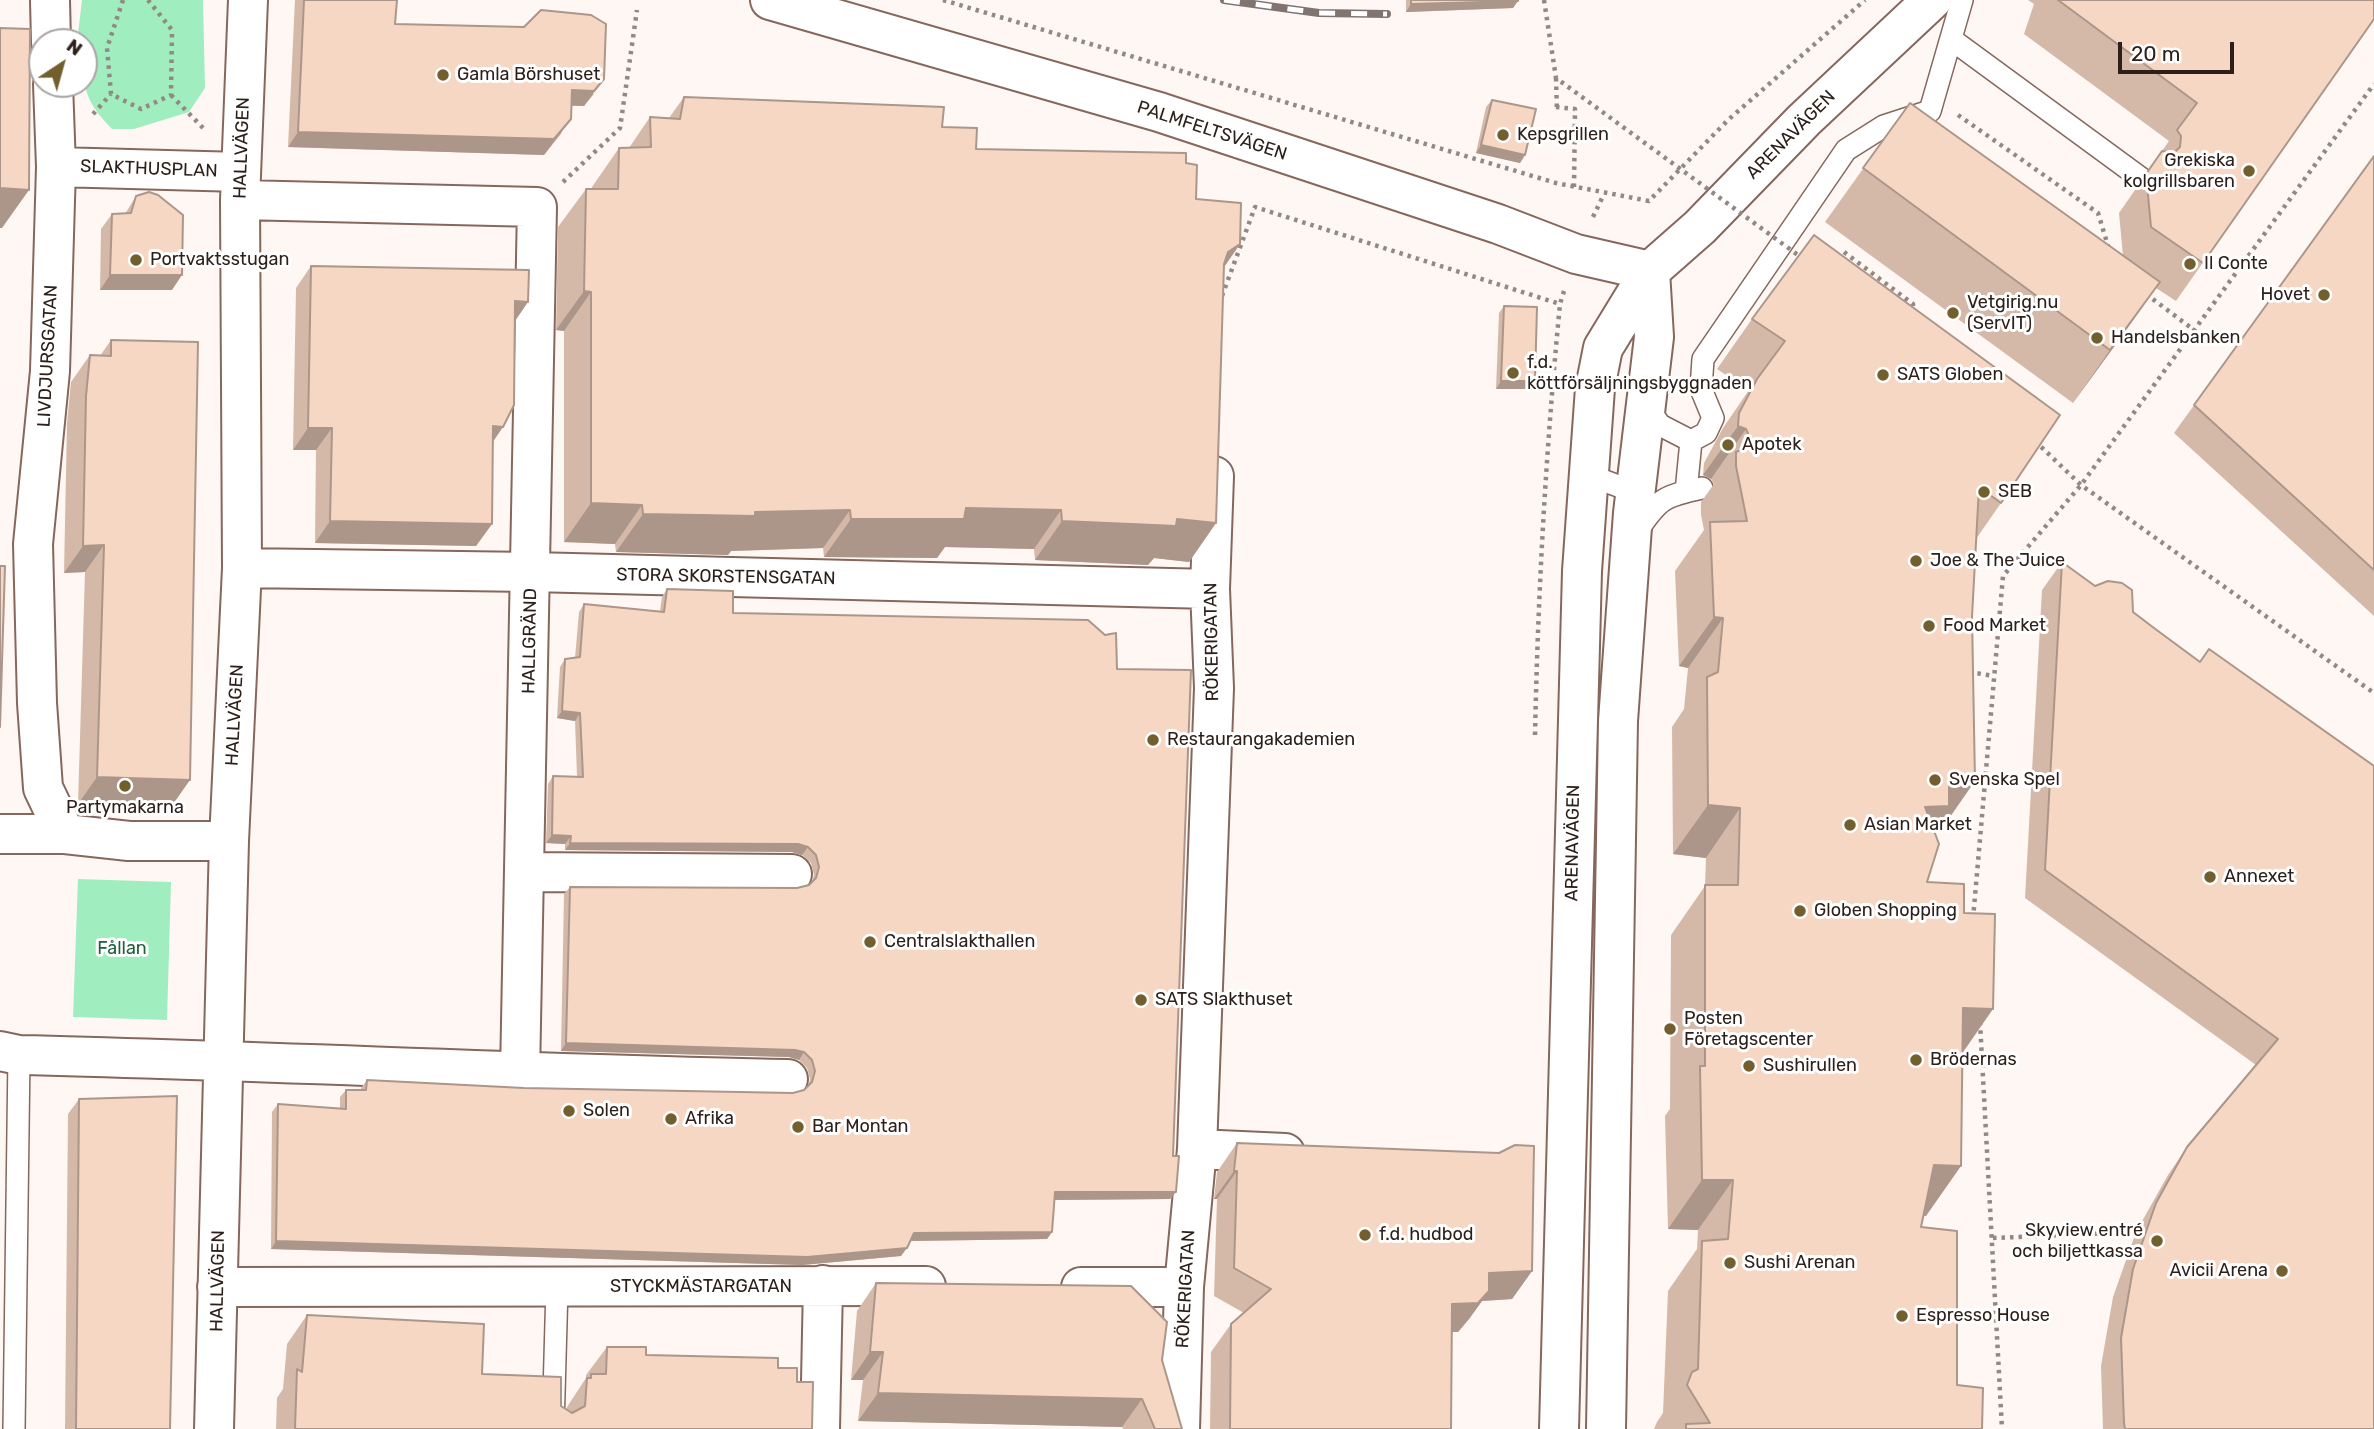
<!DOCTYPE html>
<meta charset="utf-8">
<style>
body{margin:0}
#map{position:relative;width:2374px;height:1429px;overflow:hidden;background:#fef7f4;font-family:Rubik,sans-serif}
canvas{display:block}
.north{position:absolute;left:28px;top:28px;width:70px;height:70px;box-sizing:border-box;background:#fff;border:2px solid #aba6a4;border-radius:50%;rotate:36deg;font-size:19px;font-weight:700;line-height:28px;text-align:center;color:#2d201b}
.north::after{content:'';display:block;margin:auto;width:24px;height:32px;background:#725f2d;clip-path:polygon(50% 0,100% 100%,50% 72%,0 100%)}
.scale{position:absolute;left:2118px;top:42px;width:116px;height:32px;box-sizing:border-box;border:4px solid #2d201b;border-top:0;padding-left:9px;font-size:21px;line-height:24px;white-space:nowrap;color:#2d201b;-webkit-text-stroke:5px #fff;paint-order:stroke}
</style>
<div id="map">
<canvas width="2374" height="1429"></canvas>
<div class="north">N</div>
<div class="scale">20 m</div>
</div>
<script>
const context = document.querySelector('canvas').getContext('2d');
context.lineJoin = 'round';
function paint(path, color) {
  context.fillStyle = color;
  context.fill(path, 'evenodd');
}
function stroke(path, color, width, dash) {
  context.strokeStyle = color;
  context.lineWidth = width;
  context.lineCap = dash ? 'butt' : 'round';
  context.setLineDash(dash || []);
  context.stroke(path);
}
function drawText(font, color, halo, rows, align = 'center') {
  context.font = font + ' Rubik,sans-serif';
  context.lineWidth = 6;
  context.setLineDash([]);
  context.textBaseline = 'middle';
  context.strokeStyle = halo;
  context.fillStyle = color;
  for (const [text, x, y, turn = 0] of rows) {
    context.save();
    context.translate(x, y);
    context.rotate((+turn || 0) * Math.PI / 180);
    context.textAlign = isNaN(turn) ? turn : align;
    if (halo) context.strokeText(text, 0, 0);
    context.fillText(text, 0, 0);
    context.restore();
  }
}
const green = new Path2D(`
 M 82,0 L 203,0 L 205,88 L 189,112 L 134,129 L 112,129 C 80,96 84,85 84,42 L 77,42 Z
 M 78,879 L 171,882 L 167,1020 L 73,1017 Z`);
const path = new Path2D(`
 M 123,0 L 107,48 L 111,94 L 141,109 L 171,95 L 172,30 L 148,0
 M 943,0 L 1556,183 L 1649,201 L 1728,120 L 1865,0
 M 1556,78 L 1557,112
 M 171,95 L 204,129
 M 1556,107 L 1575,109 L 1574,188
 M 93,114 L 111,94
 M 1958,115 L 2098,213 L 2109,249
 M 563,182 L 620,128 L 637,10
 M 1593,217 L 1604,194
 M 1844,252 L 1913,304 L 1913,312
 M 2146,294 L 2194,330
 M 1222,296 L 1255,207 L 1560,304
 M 2035,441 L 2081,485 L 2374,693
 M 1969,672 L 1994,676
 M 1535,735 C 1538,591 1546,448 1560,304 L 1564,291
 M 1973,919 L 2003,576 L 2081,485 L 2374,84
 M 1980,1022 L 2002,1429
 M 1993,1238 L 2136,1232`);
const service = new Path2D(`
 M 1951,39 L 2142,179
 M 1646,405 L 1660,425 L 1691,441 L 1686,492
 M 1691,441 L 1706,433 L 1713,418 L 1701,389 L 1703,359 L 1846,150 L 1884,126 L 1930,111 L 1962,0
 M 1589,475 L 1642,495
 M 1638,530 C 1659,498 1665,496 1702,488
 M 14,1429 L 19,1055
 M 553,1429 L 557,1287`);
const minor = new Path2D(`
 M 50,0 L 51,42
 M 53,84 L 56,167 L 241,172
 M 56,167 L 50,371 L 33,544 L 37,703 L 43,788 L 65,834
 M 240,200 L 537,207 L 520,1074
 M 242,568 L 532,572 L 1210,589
 M 0,834 L 65,834 L 129,841 L 229,841
 M 524,872 L 792,874
 M 0,1051 L 19,1055 C 275,1061 531,1074 788,1079
 M 1197,1149 L 1285,1153
 M 217,1287 L 926,1286
 M 1081,1287 L 1184,1287
 M 214,1429 L 229,841 L 242,568 L 240,200 L 248,0
 M 820,1429 L 823,1285
 M 1180,1429 L 1184,1287 L 1197,1149 L 1214,688 L 1210,589 L 1214,476`);
const secondary = new Path2D(`
 M 770,0 L 1159,112 L 1498,224 L 1576,254 L 1650,271
 M 1559,1429 L 1582,571 L 1595,388 L 1603,348 L 1650,271 L 1700,227 L 1804,120 L 1932,0
 M 1606,1429 L 1618,721 L 1633,513 L 1654,337 L 1650,271`);
const rail = new Path2D(`
 M 1224,0 L 1319,13 L 1387,14`);
const pathBridge = new Path2D(`
 M 1544,0 L 1556,78 L 1802,258`);
const wall = new Path2D(`
 M 295,0 L 397,0 L 395,24 L 594,94 L 584,106 L 572,106 L 561,134 L 544,155 L 288,147 Z
 M 1406,0 L 1518,0 L 1513,8 L 1406,12 Z
 M 2028,0 L 2374,0 L 2374,19 L 2176,301 L 2156,288 L 2073,403 L 1825,222 L 1910,103 L 2123,256 L 2119,213 L 2169,141 L 2024,34 L 2034,4 Z
 M 684,97 L 942,127 L 976,149 L 1186,163 L 1196,199 L 1240,244 L 1224,267 L 1216,523 L 1189,562 L 1154,558 L 1148,565 L 1035,560 L 1034,549 L 945,547 L 937,558 L 824,557 L 823,548 L 731,551 L 728,555 L 616,552 L 615,544 L 564,542 L 564,331 L 556,330 L 558,227 L 586,189 L 592,189 L 592,187 L 619,148 L 629,148 L 650,117 L 669,118 Z
 M 1492,100 L 1525,155 L 1520,163 L 1476,153 L 1486,107 Z
 M 2374,156 L 2374,616 L 2174,433 Z
 M 136,196 L 172,290 L 100,290 L 101,229 L 112,214 L 125,214 Z
 M 1814,235 L 2001,503 L 1976,539 L 1941,830 L 1934,830 L 1927,882 L 1962,1053 L 1926,1216 L 1924,1215 L 1921,1227 L 1957,1385 L 1982,1429 L 1654,1429 L 1657,1422 L 1663,1413 L 1668,1291 L 1697,1249 L 1698,1230 L 1668,1229 L 1665,1116 L 1670,1109 L 1671,935 L 1705,886 L 1706,858 L 1673,854 L 1672,727 L 1684,709 L 1688,668 L 1679,666 L 1675,571 L 1704,530 L 1701,515 L 1701,502 L 1714,484 L 1711,479 L 1703,475 L 1704,463 L 1723,428 L 1749,390 L 1717,369 L 1752,319 Z
 M 311,266 L 515,321 L 493,441 L 492,524 L 476,546 L 315,543 L 316,450 L 293,450 L 296,288 Z
 M 1504,306 L 1529,389 L 1496,389 L 1499,313 Z
 M 111,340 L 171,807 L 78,804 L 85,572 L 64,573 L 67,423 L 71,382 L 90,355 L 100,356 Z
 M 2062,562 L 2133,612 L 2200,662 L 2374,1429 L 2103,1429 L 2101,1366 L 2113,1297 L 2136,1232 L 2168,1175 L 2187,1147 L 2256,1065 L 2025,898 L 2042,590 Z
 M 667,589 L 733,613 L 1117,669 L 1173,1156 L 1176,1192 L 1170,1199 L 1054,1200 L 1052,1232 L 1047,1239 L 910,1241 L 901,1256 L 802,1265 L 271,1249 L 272,1112 L 278,1104 L 340,1109 L 340,1097 L 346,1090 L 361,1090 L 361,1088 L 367,1080 L 524,1088 L 793,1093 L 804,1090 L 808,1087 L 810,1079 L 807,1068 L 799,1060 L 789,1057 L 561,1051 L 564,894 L 570,887 L 797,888 L 809,885 L 812,882 L 814,875 L 811,863 L 802,855 L 792,852 L 565,850 L 565,844 L 546,843 L 548,784 L 553,776 L 577,777 L 575,721 L 557,718 L 560,667 L 565,659 L 575,658 L 579,612 L 584,604 L 660,611 L 662,597 Z
 M 79,1099 L 170,1429 L 65,1429 L 68,1114 Z
 M 1237,1143 L 1532,1271 L 1512,1299 L 1482,1301 L 1469,1319 L 1458,1332 L 1451,1332 L 1451,1429 L 1210,1429 L 1211,1352 L 1231,1324 L 1244,1313 L 1214,1296 L 1217,1199 L 1214,1199 L 1217,1172 Z
 M 876,1283 L 1162,1360 L 1182,1429 L 1123,1429 L 1122,1427 L 858,1421 L 863,1380 L 851,1380 L 857,1311 Z
 M 307,1315 L 482,1374 L 561,1406 L 567,1409 L 567,1407 L 586,1378 L 586,1375 L 607,1347 L 646,1355 L 778,1368 L 797,1382 L 812,1429 L 276,1429 L 277,1398 L 283,1389 L 287,1344 Z`);
const shadedWall = new Path2D(`
 M 1518,1 L 1513,8 L 1406,12 L 1411,4 Z
 M 604,79 L 584,106 L 562,105 L 572,90 Z
 M 571,119 L 544,155 L 288,147 L 298,132 Z
 M 1481,145 L 1525,155 L 1520,163 L 1476,153 Z
 M 0,188 L 29,190 L 2,228 L 0,228 Z
 M 1240,244 L 1213,283 L 1228,252 Z
 M 110,275 L 182,275 L 172,290 L 100,290 Z
 M 2160,282 L 2122,336 L 2073,403 L 2110,350 Z
 M 584,291 L 591,292 L 564,331 L 556,330 Z
 M 515,301 L 528,302 L 513,324 Z
 M 1501,381 L 1535,381 L 1529,389 L 1496,389 Z
 M 493,426 L 503,427 L 488,449 Z
 M 1738,426 L 1746,429 L 1711,479 L 1703,475 Z
 M 308,428 L 332,428 L 316,450 L 293,450 Z
 M 591,503 L 642,505 L 615,544 L 564,542 Z
 M 966,508 L 1061,510 L 1034,549 L 945,547 L 937,558 L 824,557 L 851,519 Z
 M 850,510 L 823,548 L 731,551 L 728,555 L 616,552 L 643,514 Z
 M 1177,519 L 1216,523 L 1189,562 L 1154,558 L 1148,565 L 1035,560 L 1062,521 Z
 M 330,521 L 492,524 L 476,546 L 315,543 Z
 M 104,545 L 85,572 L 64,573 L 83,546 Z
 M 1714,617 L 1723,618 L 1688,668 L 1679,666 Z
 M 562,711 L 580,713 L 575,721 L 557,718 Z
 M 97,777 L 190,780 L 171,807 L 78,804 Z
 M 1949,779 L 1975,781 L 1941,830 L 1932,830 L 1925,807 Z
 M 1708,805 L 1740,808 L 1706,858 L 1673,854 Z
 M 552,835 L 571,836 L 565,844 L 546,843 Z
 M 570,843 L 798,844 L 808,847 L 802,855 L 792,852 L 565,850 Z
 M 1963,1008 L 1993,1009 L 1959,1058 Z
 M 566,1043 L 795,1050 L 804,1052 L 799,1060 L 789,1057 L 561,1051 Z
 M 1934,1165 L 1961,1166 L 1926,1216 L 1900,1214 Z
 M 1234,1171 L 1237,1171 L 1217,1199 L 1214,1199 Z
 M 1702,1180 L 1733,1180 L 1698,1230 L 1668,1229 Z
 M 1055,1192 L 1176,1192 L 1170,1199 L 1050,1200 Z
 M 1052,1232 L 1047,1239 L 908,1241 L 914,1233 Z
 M 276,1241 L 907,1248 L 901,1256 L 802,1265 L 271,1249 Z
 M 1532,1271 L 1512,1299 L 1482,1301 L 1469,1319 L 1458,1332 L 1432,1332 L 1452,1304 L 1489,1273 Z
 M 870,1352 L 883,1352 L 863,1380 L 851,1380 Z
 M 878,1393 L 1142,1399 L 1122,1427 L 858,1421 Z`);
const building = new Path2D(`
 M 304,0 L 397,0 L 395,24 L 524,27 L 541,10 L 591,15 L 606,24 L 604,79 L 594,91 L 572,90 L 571,119 L 554,139 L 298,132 Z
 M 1411,0 L 1518,0 L 1518,1 L 1411,4 Z
 M 2058,0 L 2374,0 L 2374,19 L 2203,263 L 2151,227 L 2146,174 L 2162,151 L 2174,153 L 2180,147 L 2181,136 L 2177,130 L 2197,103 Z
 M 0,28 L 30,29 L 29,190 L 0,188 Z
 M 684,97 L 944,107 L 942,127 L 977,128 L 976,149 L 1186,153 L 1186,163 L 1197,165 L 1196,199 L 1241,203 L 1240,244 L 1228,252 L 1224,264 L 1216,523 L 1177,519 L 1176,526 L 1062,521 L 1061,510 L 966,508 L 964,519 L 851,519 L 850,510 L 755,512 L 755,516 L 643,514 L 642,505 L 591,503 L 591,292 L 584,291 L 586,189 L 618,189 L 619,148 L 651,147 L 650,117 L 680,119 Z
 M 1492,100 L 1536,109 L 1525,155 L 1481,145 Z
 M 1910,103 L 2160,282 L 2110,350 L 1863,168 Z
 M 2374,156 L 2374,570 L 2194,405 Z
 M 149,192 L 158,195 L 183,215 L 182,275 L 110,275 L 112,214 L 131,213 L 136,196 Z
 M 1814,235 L 2060,415 L 2001,503 L 1979,487 L 1972,617 L 1975,781 L 1949,779 L 1949,806 L 1925,807 L 1939,844 L 1927,882 L 1964,884 L 1964,913 L 1995,914 L 1993,1009 L 1963,1008 L 1961,1166 L 1934,1165 L 1921,1227 L 1957,1231 L 1957,1385 L 1983,1388 L 1982,1429 L 1686,1429 L 1686,1424 L 1710,1423 L 1687,1385 L 1692,1372 L 1698,1369 L 1702,1241 L 1728,1239 L 1733,1180 L 1702,1180 L 1700,1066 L 1705,1066 L 1705,885 L 1738,885 L 1740,808 L 1708,805 L 1707,677 L 1718,672 L 1723,618 L 1714,617 L 1710,522 L 1747,521 L 1736,466 L 1736,452 L 1746,448 L 1749,436 L 1746,429 L 1738,426 L 1739,413 L 1757,379 L 1785,341 L 1752,319 Z
 M 311,266 L 529,270 L 528,302 L 515,301 L 514,405 L 503,427 L 493,426 L 492,524 L 330,521 L 332,428 L 308,428 Z
 M 1504,306 L 1537,307 L 1535,381 L 1501,381 Z
 M 111,340 L 198,342 L 190,780 L 97,777 L 104,545 L 83,546 L 86,396 L 90,355 L 111,356 Z
 M 2062,562 L 2095,586 L 2108,581 L 2122,583 L 2132,590 L 2133,612 L 2154,628 L 2200,662 L 2209,649 L 2374,766 L 2374,1429 L 2125,1429 L 2124,1423 L 2121,1338 L 2133,1269 L 2156,1203 L 2187,1147 L 2278,1039 L 2045,870 Z
 M 0,566 L 5,566 L 0,727 Z
 M 667,589 L 733,591 L 733,613 L 1088,620 L 1105,635 L 1116,633 L 1117,669 L 1191,670 L 1173,1156 L 1179,1156 L 1176,1192 L 1055,1192 L 1052,1232 L 914,1233 L 907,1248 L 807,1257 L 276,1241 L 278,1104 L 346,1109 L 346,1090 L 366,1090 L 367,1080 L 524,1088 L 793,1093 L 804,1090 L 812,1082 L 815,1071 L 812,1060 L 804,1052 L 795,1050 L 566,1043 L 570,887 L 797,888 L 809,885 L 816,878 L 819,867 L 816,855 L 808,847 L 798,844 L 570,843 L 571,836 L 552,835 L 553,776 L 583,777 L 580,713 L 562,711 L 565,659 L 580,657 L 584,604 L 664,612 Z
 M 177,1096 L 170,1429 L 76,1429 L 79,1099 Z
 M 1237,1143 L 1499,1153 L 1515,1145 L 1534,1146 L 1532,1271 L 1489,1273 L 1489,1291 L 1478,1303 L 1452,1304 L 1451,1429 L 1230,1429 L 1231,1324 L 1271,1289 L 1234,1268 L 1237,1171 L 1234,1171 Z
 M 876,1283 L 1131,1286 L 1167,1322 L 1162,1360 L 1182,1429 L 1155,1429 L 1142,1399 L 878,1393 L 883,1352 L 870,1352 Z
 M 307,1315 L 484,1324 L 482,1374 L 561,1377 L 561,1406 L 572,1413 L 585,1406 L 587,1378 L 591,1378 L 591,1374 L 606,1374 L 607,1347 L 646,1347 L 646,1355 L 778,1358 L 778,1368 L 797,1368 L 797,1382 L 813,1382 L 812,1429 L 295,1429 L 297,1369 L 302,1372 Z`);
const markers = [
 [443,75,7,"#725f2d"],
 [1503,135,7,"#725f2d"],
 [2249,171,7,"#725f2d"],
 [136,260,7,"#725f2d"],
 [2190,264,7,"#725f2d"],
 [2324,295,7,"#725f2d"],
 [1953,313,7,"#725f2d"],
 [2097,338,7,"#725f2d"],
 [1513,373,7,"#725f2d"],
 [1883,375,7,"#725f2d"],
 [1728,445,7,"#725f2d"],
 [1984,492,7,"#725f2d"],
 [1916,561,7,"#725f2d"],
 [1929,626,7,"#725f2d"],
 [1153,740,7,"#725f2d"],
 [1935,780,7,"#725f2d"],
 [125,786,7,"#725f2d"],
 [1850,825,7,"#725f2d"],
 [2210,877,7,"#725f2d"],
 [1800,911,7,"#725f2d"],
 [870,942,7,"#725f2d"],
 [1141,1000,7,"#725f2d"],
 [1670,1029,7,"#725f2d"],
 [1916,1060,7,"#725f2d"],
 [1749,1066,7,"#725f2d"],
 [569,1111,7,"#725f2d"],
 [671,1119,7,"#725f2d"],
 [798,1127,7,"#725f2d"],
 [1365,1235,7,"#725f2d"],
 [2157,1241,7,"#725f2d"],
 [1730,1263,7,"#725f2d"],
 [2282,1271,7,"#725f2d"],
 [1902,1316,7,"#725f2d"]
];
const poiNames = [
 ["Gamla Börshuset",457,75],
 ["Kepsgrillen",1517,135],
 ["Grekiska",2235,161,"right"],
 ["kolgrillsbaren",2235,182,"right"],
 ["Portvaktsstugan",150,260],
 ["Il Conte",2204,264],
 ["Hovet",2310,295,"right"],
 ["Vetgirig.nu",1967,303],
 ["(ServIT)",1967,324],
 ["Handelsbanken",2111,338],
 ["f.d.",1527,363],
 ["köttförsäljningsbyggnaden",1527,384],
 ["SATS Globen",1897,375],
 ["Apotek",1742,445],
 ["SEB",1998,492],
 ["Joe & The Juice",1930,561],
 ["Food Market",1943,626],
 ["Restaurangakademien",1167,740],
 ["Svenska Spel",1949,780],
 ["Partymakarna",125,808,"center"],
 ["Asian Market",1864,825],
 ["Annexet",2224,877],
 ["Globen Shopping",1814,911],
 ["Centralslakthallen",884,942],
 ["SATS Slakthuset",1155,1000],
 ["Posten",1684,1019],
 ["Företagscenter",1684,1040],
 ["Brödernas",1930,1060],
 ["Sushirullen",1763,1066],
 ["Solen",583,1111],
 ["Afrika",685,1119],
 ["Bar Montan",812,1127],
 ["Skyview entré",2143,1231,"right"],
 ["och biljettkassa",2143,1252,"right"],
 ["f.d. hudbod",1379,1235],
 ["Sushi Arenan",1744,1263],
 ["Avicii Arena",2268,1271,"right"],
 ["Espresso House",1916,1316]
];
const streetNames = [
 ["PALMFELTSVÄGEN",1212,131,18],
 ["ARENAVÄGEN",1791,135,-45],
 ["HALLVÄGEN",242,148,-88],
 ["SLAKTHUSPLAN",149,169,2],
 ["LIVDJURSGATAN",48,356,-87],
 ["STORA SKORSTENSGATAN",726,577,1],
 ["HALLGRÄND",530,641,-89],
 ["RÖKERIGATAN",1212,642,-91],
 ["HALLVÄGEN",235,715,-87],
 ["ARENAVÄGEN",1573,843,-89],
 ["HALLVÄGEN",218,1281,-89],
 ["STYCKMÄSTARGATAN",701,1287],
 ["RÖKERIGATAN",1186,1289,-87]
];
const parkNames = [
 ["Fållan",122,949]
];
paint(green, '#a0eebf');
stroke(service, '#86675c', 24);
stroke(minor, '#86675c', 42);
stroke(secondary, '#86675c', 42);
stroke(path, '#928884', 4.5, [3.5, 5]);
stroke(service, '#fff', 21);
stroke(minor, '#fff', 38);
stroke(secondary, '#fff', 38);
stroke(rail, '#7f7470', 8);
stroke(rail, '#fff', 5, [16]);
stroke(pathBridge, '#928884', 4.5, [3.5, 5]);
paint(wall, '#d4b9a9');
paint(shadedWall, '#ac9689');
paint(building, '#f6d7c4');
stroke(building, '#ac9689', 2);
for (const [x, y, r, color] of markers) {
  const dot = new Path2D();
  dot.arc(x, y, r, 0, 2 * Math.PI);
  context.fillStyle = color;
  context.fill(dot);
  stroke(dot, '#fff', 2.5);
}
drawText('18px', '#2d201b', '#fff', poiNames, 'left');
drawText('18px', '#2d201b', '#fff', streetNames);
drawText('18px', '#1d5e3d', '#fff', parkNames);
</script>
